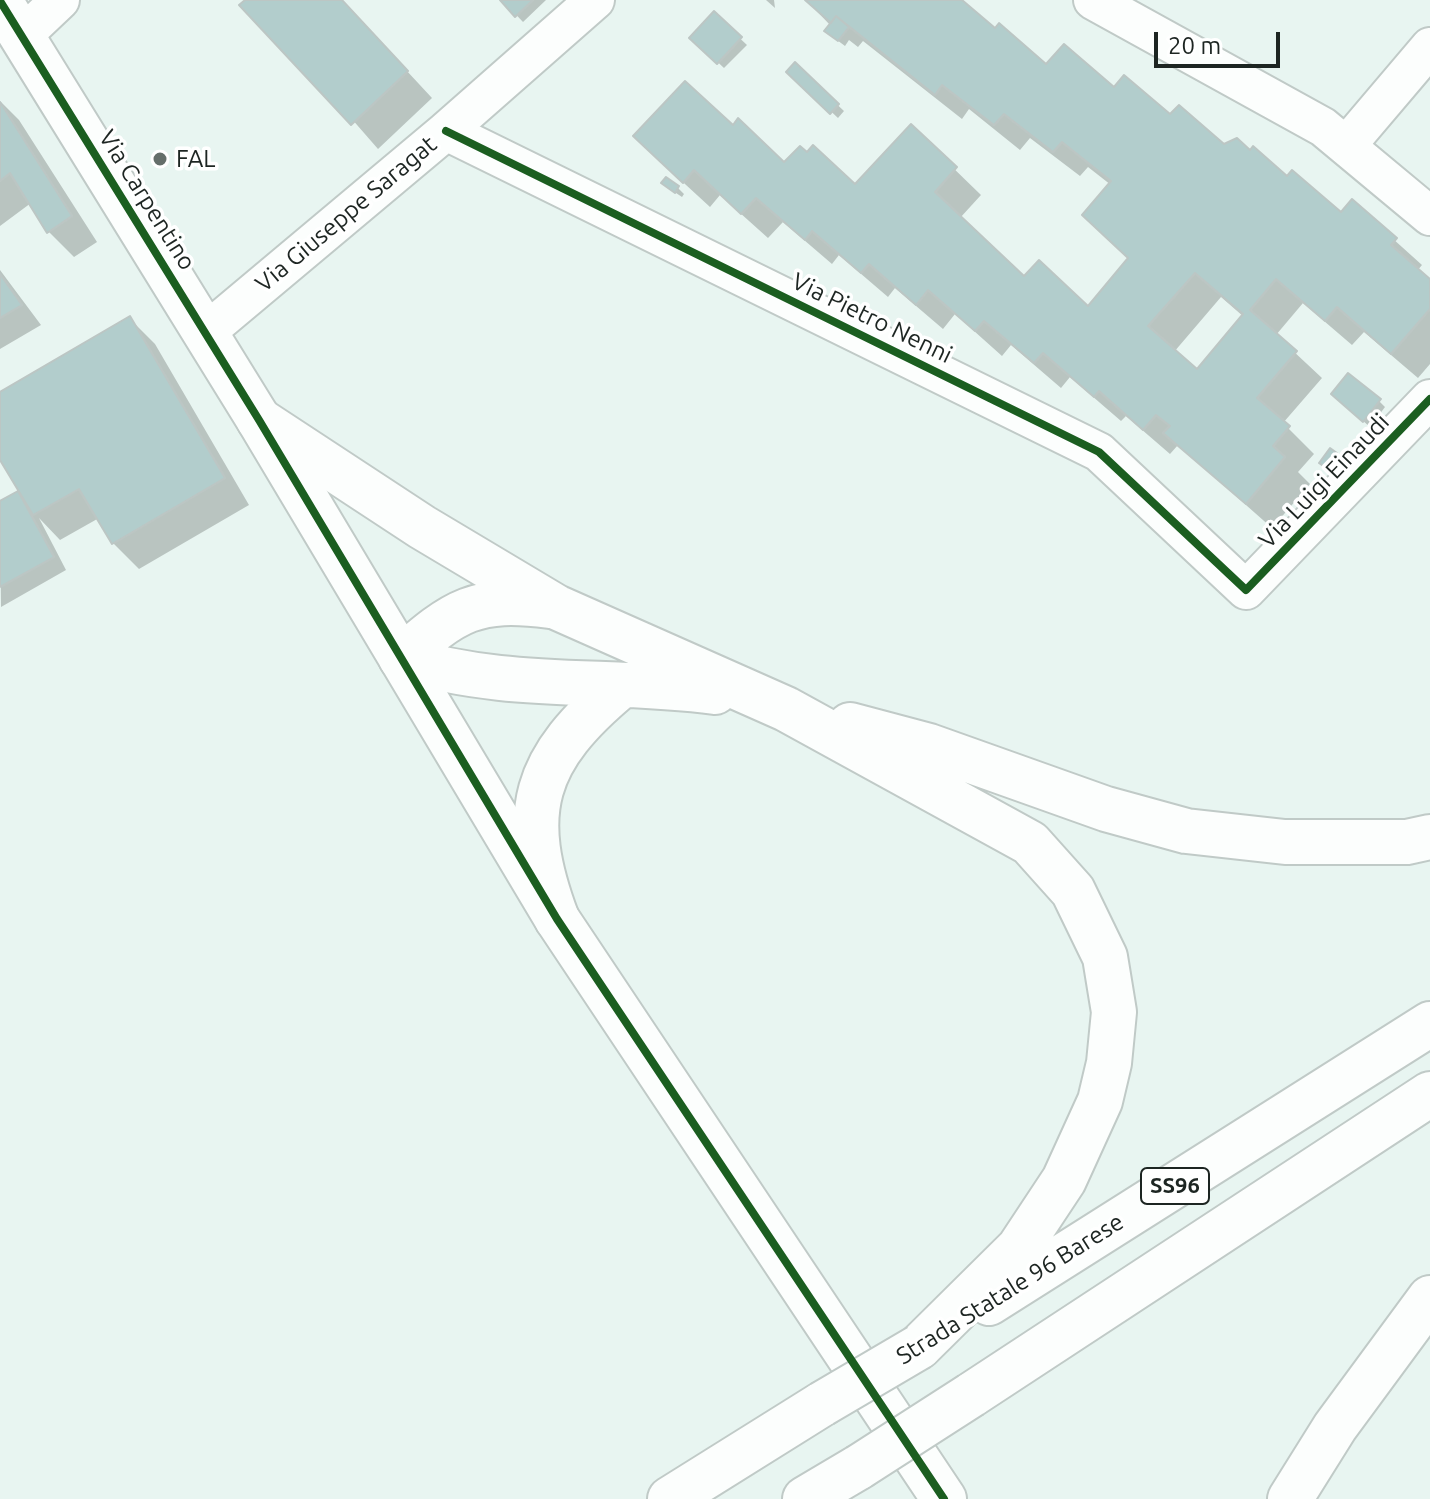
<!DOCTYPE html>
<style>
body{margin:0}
#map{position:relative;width:1430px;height:1499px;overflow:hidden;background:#e8f5f1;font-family:Ubuntu,sans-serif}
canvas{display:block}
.scale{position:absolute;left:1154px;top:32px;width:126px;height:36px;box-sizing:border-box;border:4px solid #1d2522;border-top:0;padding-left:10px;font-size:24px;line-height:28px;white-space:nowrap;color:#1d2522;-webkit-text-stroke:6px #fff;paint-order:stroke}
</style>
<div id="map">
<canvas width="1430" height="1499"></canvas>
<div class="scale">20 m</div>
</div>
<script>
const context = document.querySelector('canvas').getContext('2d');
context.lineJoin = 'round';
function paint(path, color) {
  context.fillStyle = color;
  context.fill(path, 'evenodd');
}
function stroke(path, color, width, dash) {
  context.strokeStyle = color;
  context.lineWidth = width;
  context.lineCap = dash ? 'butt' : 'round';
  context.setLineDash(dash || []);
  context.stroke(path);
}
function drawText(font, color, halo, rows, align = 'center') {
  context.font = font + ' Ubuntu,sans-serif';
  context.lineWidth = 7;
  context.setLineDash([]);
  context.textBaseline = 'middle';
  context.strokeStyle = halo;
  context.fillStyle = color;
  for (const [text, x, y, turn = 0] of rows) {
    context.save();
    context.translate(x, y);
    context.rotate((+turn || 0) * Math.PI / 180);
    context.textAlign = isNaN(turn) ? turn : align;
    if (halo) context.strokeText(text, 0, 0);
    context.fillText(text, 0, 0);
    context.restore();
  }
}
const shadow = new Path2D(`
 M 248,0 L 341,0 L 432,98 L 378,149 Z
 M 502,0 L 546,0 L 523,22 Z
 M 766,0 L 774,0 L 775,8 Z
 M 806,0 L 959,0 L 995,31 L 1046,67 L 1114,90 L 1170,117 L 1287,179 L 1342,214 L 1352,202 L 1422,265 L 1417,271 L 1430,282 L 1430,364 L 1418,378 L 1364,332 L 1352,345 L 1303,303 L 1276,335 L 1322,378 L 1283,423 L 1314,454 L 1298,472 L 1310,484 L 1272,528 L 1178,445 L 1170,454 L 1126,416 L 1121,421 L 1070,377 L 1061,388 L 1011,345 L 1002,356 L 955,314 L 943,329 L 895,288 L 888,297 L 839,255 L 832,264 L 783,222 L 768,238 L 720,195 L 710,207 L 661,162 L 733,128 L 785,165 L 855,187 L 911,127 L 981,195 L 960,218 L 1024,279 L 1088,309 L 1130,259 L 1111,185 L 1088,167 L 1080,176 L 1030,138 L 1020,150 L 969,109 L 962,119 L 863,41 L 858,47 L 849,40 L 845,46 L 833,37 L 831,26 ZM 1221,297 L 1244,317 L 1197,372 L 1174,352 Z
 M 714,14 L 747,45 L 724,68 L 692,38 Z
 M 795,65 L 844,111 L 838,118 L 789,72 Z
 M 0,101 L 19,120 L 97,242 L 74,257 L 48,231 L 31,203 L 0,226 Z
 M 678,188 L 684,194 L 682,197 L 670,189 Z
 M 0,270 L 41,325 L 0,349 Z
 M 129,318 L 155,344 L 249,505 L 139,569 L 113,543 L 99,518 L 60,540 L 39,518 L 66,570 L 1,607 L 0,503 L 18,493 L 25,500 L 0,455 L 0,394 Z
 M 1339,400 L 1379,401 L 1385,407 L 1370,427 Z
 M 1336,455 L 1342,461 L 1333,472 L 1322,463 Z`);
const building = new Path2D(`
 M 245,0 L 342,0 L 408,71 L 351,125 L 239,5 Z
 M 500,0 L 533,0 L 515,17 Z
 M 805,0 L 962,0 L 995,28 L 999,23 L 1046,64 L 1064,44 L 1114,87 L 1124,75 L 1170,114 L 1179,105 L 1224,144 L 1237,138 L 1250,150 L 1253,146 L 1287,176 L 1292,170 L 1341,212 L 1352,199 L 1397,238 L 1391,245 L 1430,279 L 1430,309 L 1391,354 L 1337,307 L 1325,321 L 1276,279 L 1250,310 L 1297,351 L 1257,398 L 1290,426 L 1273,446 L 1285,457 L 1246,504 L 1163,433 L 1170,426 L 1156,415 L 1143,430 L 1099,391 L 1094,397 L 1043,353 L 1034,363 L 984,321 L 975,331 L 928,290 L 916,305 L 869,264 L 861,273 L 812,231 L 805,240 L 756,198 L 741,214 L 694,170 L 683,183 L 633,136 L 685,81 L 733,125 L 738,118 L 784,162 L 800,146 L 807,152 L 813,145 L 855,184 L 911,124 L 957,167 L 935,192 L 1024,276 L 1039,260 L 1088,306 L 1128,258 L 1082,215 L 1111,181 L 1062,142 L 1053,152 L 1004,114 L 994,125 L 942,85 L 935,95 L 836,16 L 831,23 ZM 1195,273 L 1243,314 L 1197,369 L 1148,326 Z
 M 714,11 L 742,37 L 717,64 L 689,38 Z
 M 836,16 L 849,27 L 838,41 L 824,31 Z
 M 795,62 L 839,104 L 830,114 L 786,72 Z
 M 0,102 L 72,216 L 47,233 L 10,173 L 0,181 Z
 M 666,177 L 679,186 L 675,193 L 661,183 Z
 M 0,274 L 22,305 L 0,318 Z
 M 130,316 L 225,478 L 112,544 L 79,489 L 33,515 L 0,460 L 0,392 Z
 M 1348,373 L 1381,399 L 1363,422 L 1331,394 Z
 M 1330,448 L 1337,453 L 1326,468 L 1319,463 Z
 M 18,491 L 54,557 L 0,587 L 0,501 Z`);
const street = new Path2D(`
 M 1093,0 L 1323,127 L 1430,216
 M 22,36 L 60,0
 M 446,131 L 1099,452 L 1246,590 L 1430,399
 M 1346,146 L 1430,47
 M 205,333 L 446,131 L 595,0`);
const secondary = new Path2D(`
 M 0,1 L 259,420 L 557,919 L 944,1499`);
const highway = new Path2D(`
 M 259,420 L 422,527 L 556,607 L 786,709 L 1030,843 L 1073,891 L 1105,957 L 1114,1012 L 1109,1063 L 1100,1101 L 1064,1180 L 1019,1248 L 919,1347
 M 401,658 C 504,691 610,678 715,692
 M 401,658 C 455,610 476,596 550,606
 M 850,725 L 929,746 L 1106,809 L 1186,831 L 1285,842 L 1407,842 L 1430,837
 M 557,919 C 517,812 533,759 621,686
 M 989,1303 L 1430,1024
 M 971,1395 L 1430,1094
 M 670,1499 L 822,1404
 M 805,1499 L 859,1467
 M 1290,1499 L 1335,1427 L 1430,1298`);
const highwayBridge = new Path2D(`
 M 822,1404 L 919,1347
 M 859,1467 L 971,1395`);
const cycleway = new Path2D(`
 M 0,1 L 259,420 L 557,919 L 944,1499
 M 446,131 L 1099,452 L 1246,590 L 1430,399`);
const markers = [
 [160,159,8,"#646e6a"]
];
const shields = [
 [1175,1186,68]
];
const shieldNames = [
 ["SS96",1175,1186]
];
const poiNames = [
 ["FAL",176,159]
];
const streetNames = [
 ["Via Carpentino",147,200,58],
 ["Via Giuseppe Saragat",346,214,-40],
 ["Via Pietro Nenni",872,318,26],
 ["Via Luigi Einaudi",1324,481,-46],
 ["Strada Statale 96 Barese",1010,1289,-32]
];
paint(shadow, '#0003');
paint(building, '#b2cdcc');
stroke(building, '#bcc6c4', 2);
stroke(street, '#c0cac7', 42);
stroke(secondary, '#c0cac7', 48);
stroke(highway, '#c0cac7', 48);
stroke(street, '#fcfefd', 38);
stroke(secondary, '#fcfefd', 44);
stroke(highway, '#fcfefd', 44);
stroke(highwayBridge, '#c0cac7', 48, []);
stroke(highwayBridge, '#fcfefd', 44);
stroke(cycleway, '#1b5e20', 8);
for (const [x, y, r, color] of markers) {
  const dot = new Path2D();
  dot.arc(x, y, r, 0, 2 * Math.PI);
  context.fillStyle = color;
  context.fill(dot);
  stroke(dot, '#fff', 3);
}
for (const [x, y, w] of shields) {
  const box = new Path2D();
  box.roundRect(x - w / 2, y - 18, w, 36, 6);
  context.fillStyle = '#fff';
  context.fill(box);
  stroke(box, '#1d2522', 2);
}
drawText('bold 22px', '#1d2522', null, shieldNames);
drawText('24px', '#1d2522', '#fff', poiNames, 'left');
drawText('24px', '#1d2522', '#fff', streetNames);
</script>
